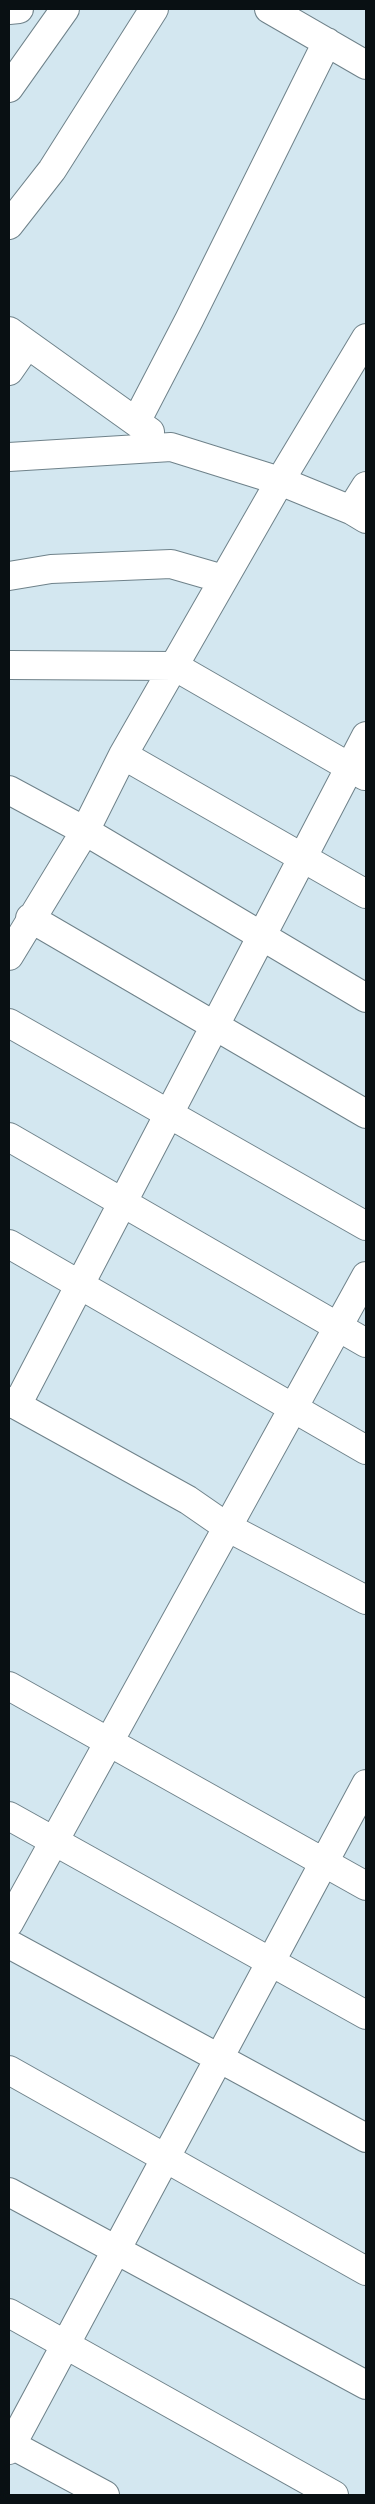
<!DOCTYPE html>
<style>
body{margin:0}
#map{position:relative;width:375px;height:2504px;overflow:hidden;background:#d3e7f0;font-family:Jost,sans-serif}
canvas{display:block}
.frame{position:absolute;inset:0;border:10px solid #091013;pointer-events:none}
</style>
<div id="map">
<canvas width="375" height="2504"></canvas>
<div class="frame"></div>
</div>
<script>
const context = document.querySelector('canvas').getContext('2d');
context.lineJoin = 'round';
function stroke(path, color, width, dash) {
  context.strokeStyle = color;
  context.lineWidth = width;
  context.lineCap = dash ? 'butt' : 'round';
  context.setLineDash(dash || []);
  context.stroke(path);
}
const minor = new Path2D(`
 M 269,9 L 366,65
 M 9,10 L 19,9
 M 9,88 L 65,9
 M 9,225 L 52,170 L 154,9
 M 9,331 L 150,432
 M 9,371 L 27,345
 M 136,422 L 189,320 L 327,42
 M 9,457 L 171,447 L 280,481 L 351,510 L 366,519
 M 351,510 L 366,486
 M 9,576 L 51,569 L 171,564 L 223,579
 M 9,665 L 174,666 L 365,776
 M 123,755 L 366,894
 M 9,790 L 85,831 L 366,998
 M 30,918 L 366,1114
 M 9,956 L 85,831 L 123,755 L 174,666 L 280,481 L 366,338
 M 9,1023 L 366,1226
 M 9,1137 L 366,1343
 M 9,1244 L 366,1450
 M 17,1405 L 366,736
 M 9,1686 L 366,1886
 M 9,1816 L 366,2015
 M 9,1923 L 366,1276
 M 9,1944 L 366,2138
 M 9,2070 L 366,2271
 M 9,2192 L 366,2385
 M 9,2313 L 334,2495
 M 12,2445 L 105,2495
 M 9,2450 L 366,1784`);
const tertiary = new Path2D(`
 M 9,1401 L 188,1500 L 227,1527 L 366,1600`);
stroke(minor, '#6f828a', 30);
stroke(tertiary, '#6f828a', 30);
stroke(minor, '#fff', 28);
stroke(tertiary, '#fff', 28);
</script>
